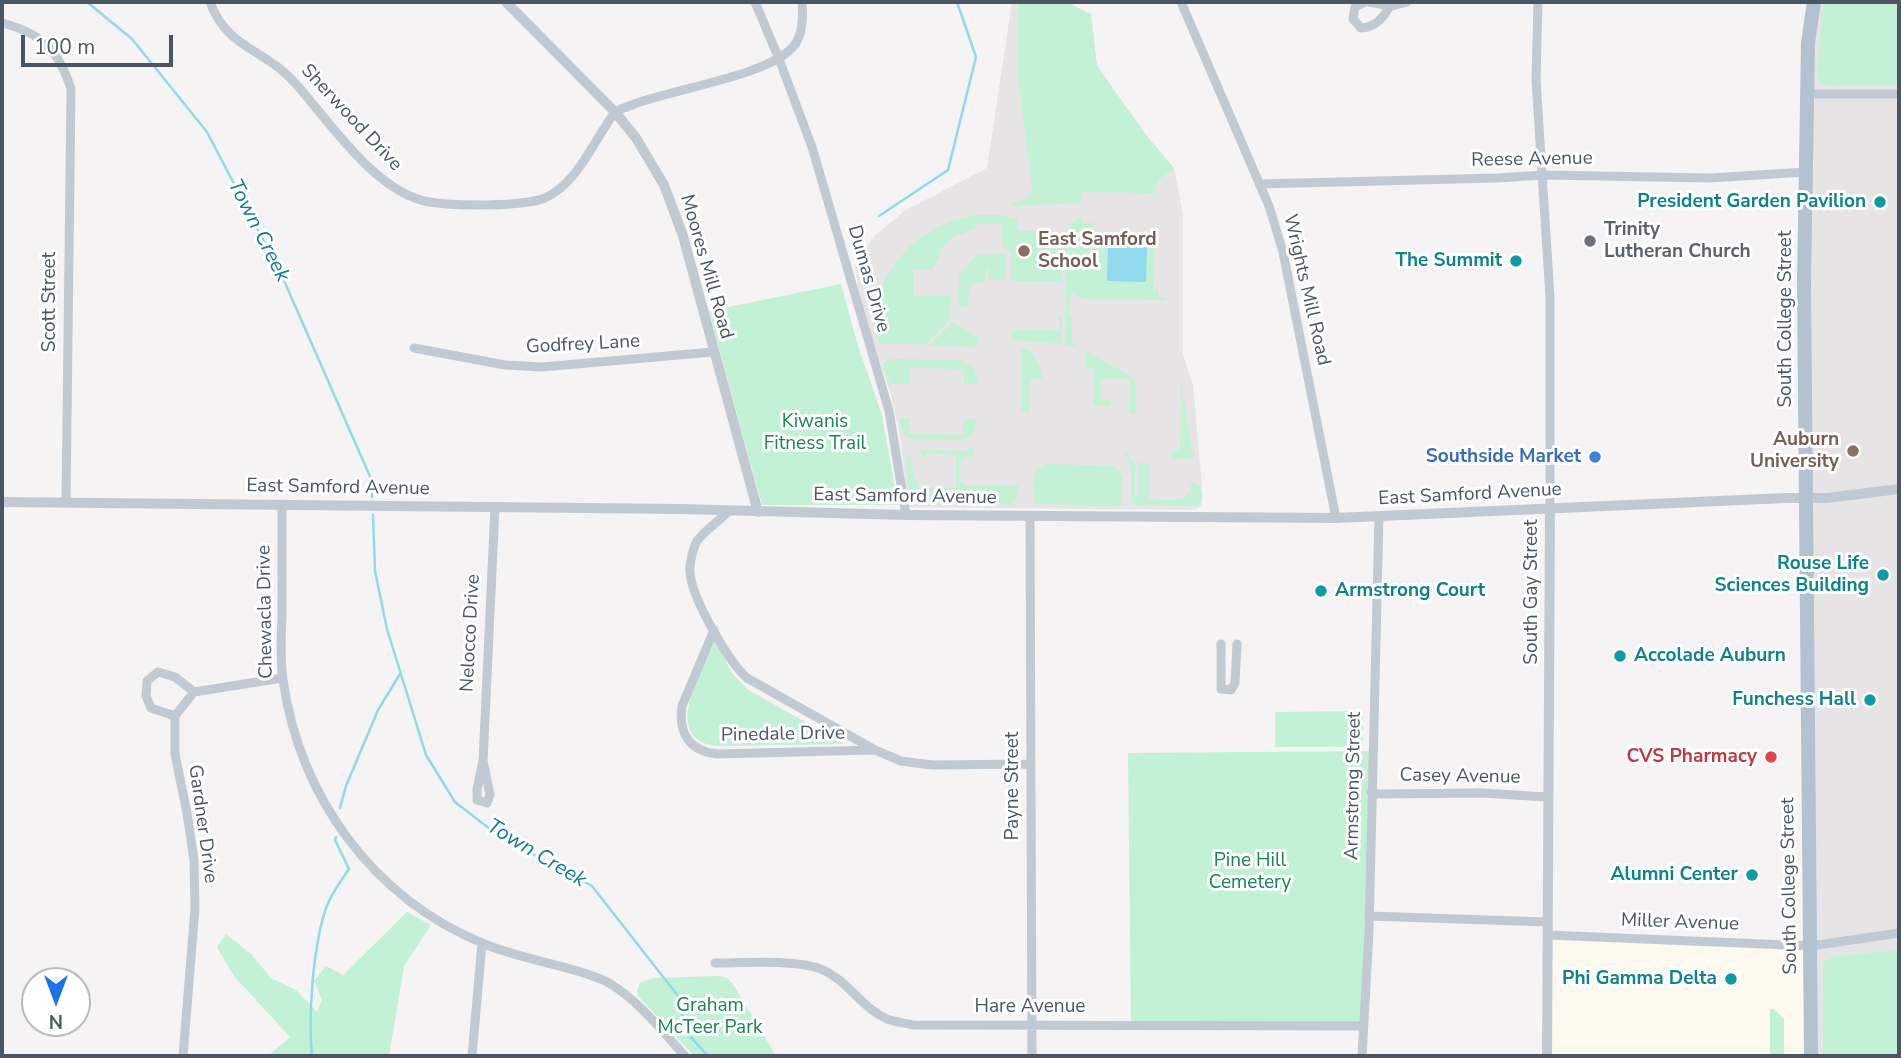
<!DOCTYPE html>
<style>
body{margin:0}
#map{position:relative;width:1901px;height:1058px;overflow:hidden;background:#f5f3f3;font-family:"Nunito Sans",sans-serif}
canvas{display:block}
.frame{position:absolute;inset:0;border:4px solid #4a5661;pointer-events:none}
.north{position:absolute;left:21px;top:967px;width:70px;height:70px;box-sizing:border-box;background:#fff;border:2px solid #b7bbc0;border-radius:50%;rotate:180deg;font-size:19px;font-weight:700;line-height:28px;text-align:center;color:#4a5661}
.north::after{content:'';display:block;margin:auto;width:24px;height:32px;background:#1a73e8;clip-path:polygon(50% 0,100% 100%,50% 72%,0 100%)}
.scale{position:absolute;left:21px;top:35px;width:152px;height:32px;box-sizing:border-box;border:4px solid #4a5661;border-top:0;padding-left:9px;font-size:21px;line-height:24px;white-space:nowrap;color:#4a5661;-webkit-text-stroke:5px #fff;paint-order:stroke}
</style>
<div id="map">
<canvas width="1901" height="1058"></canvas>
<div class="frame"></div>
<div class="north">N</div>
<div class="scale">100 m</div>
</div>
<script>
const context = document.querySelector('canvas').getContext('2d');
context.lineJoin = 'round';
function paint(path, color) {
  context.fillStyle = color;
  context.fill(path, 'evenodd');
}
function stroke(path, color, width, dash) {
  context.strokeStyle = color;
  context.lineWidth = width;
  context.lineCap = dash ? 'butt' : 'round';
  context.setLineDash(dash || []);
  context.stroke(path);
}
function drawText(font, color, halo, rows, align = 'center') {
  context.font = font + ' "Nunito Sans",sans-serif';
  context.lineWidth = 6;
  context.setLineDash([]);
  context.textBaseline = 'middle';
  context.strokeStyle = halo;
  context.fillStyle = color;
  for (const [text, x, y, turn = 0] of rows) {
    context.save();
    context.translate(x, y);
    context.rotate((+turn || 0) * Math.PI / 180);
    context.textAlign = isNaN(turn) ? turn : align;
    if (halo) context.strokeText(text, 0, 0);
    context.fillText(text, 0, 0);
    context.restore();
  }
}
const commercial = new Path2D(`
 M 1548,935 L 1811,946 L 1811,1056 L 1547,1056 Z`);
const education = new Path2D(`
 M 1012,2 L 1067,2 L 1091,14 L 1097,66 L 1146,135 L 1174,168 L 1183,214 L 1183,355 L 1193,385 L 1203,498 L 1201,506 L 1194,510 L 908,507 L 900,435 L 890,391 L 862,313 L 855,266 L 874,236 L 906,210 L 987,168 Z
 M 1814,2 L 1899,2 L 1899,1056 L 1811,1056 L 1806,172 Z`);
const green = new Path2D(`
 M 1018,2 L 1064,2 L 1091,14 L 1097,66 L 1146,135 L 1174,168 L 1174,170 C 1162,175 1156,180 1155,193 L 1082,192 L 1081,203 L 1009,206 L 1026,198 L 1032,190 L 1018,77 Z
 M 1824,2 L 1899,2 L 1899,85 L 1827,86 L 1819,82 L 1817,71 Z
 M 977,215 L 1000,215 L 1017,219 L 1017,231 L 1054,231 L 1060,236 L 1062,281 L 1011,281 L 1011,254 L 1007,248 L 1002,248 L 1002,224 L 976,224 L 975,229 L 959,235 L 957,234 L 939,252 L 940,254 L 933,270 L 913,270 L 913,296 L 951,296 L 950,320 L 926,344 L 882,344 L 878,341 C 876,333 872,323 872,314 C 872,305 877,297 881,288 C 901,247 931,222 977,215 Z
 M 1082,215 L 1082,223 L 1094,223 L 1095,236 L 1145,237 L 1154,242 L 1153,290 L 1157,290 L 1158,281 L 1158,297 L 1166,298 L 1166,300 L 1079,299 L 1079,296 L 1072,293 L 1071,289 L 1069,315 L 1072,316 L 1072,343 L 1076,344 L 1077,346 L 1065,345 L 1066,289 L 1062,234 Z
 M 1001,254 L 1006,255 L 1006,280 L 987,280 L 989,269 L 986,270 L 986,276 L 983,282 L 975,283 L 969,288 L 968,307 L 961,307 L 958,303 L 959,274 L 977,255 Z
 M 841,284 L 858,346 L 882,415 L 898,505 L 762,505 L 709,311 Z
 M 1059,315 L 1062,315 L 1062,344 L 1012,340 L 1012,330 L 1059,330 Z
 M 953,322 L 979,338 L 976,347 L 973,348 L 959,346 L 929,346 Z
 M 1021,349 L 1029,349 L 1040,366 L 1042,379 L 1030,379 L 1030,412 L 1021,412 Z
 M 1086,351 L 1135,379 L 1135,414 L 1130,414 L 1130,379 L 1101,379 L 1100,400 L 1111,400 L 1111,406 L 1093,406 L 1093,369 L 1086,369 Z
 M 893,359 L 961,360 L 974,368 L 978,384 L 964,384 L 964,369 L 910,368 L 910,384 L 890,384 L 883,366 L 888,360 Z
 M 1181,381 L 1193,456 L 1190,459 L 1170,459 L 1172,450 L 1180,450 Z
 M 899,418 L 909,418 L 909,434 L 963,435 L 964,419 L 977,419 L 974,432 L 971,436 L 960,440 L 911,439 L 902,433 Z
 M 973,448 L 974,456 L 962,454 L 974,457 L 965,457 L 961,462 L 959,479 L 965,485 L 1018,485 L 1015,502 L 1010,504 L 911,503 L 906,461 L 908,456 L 911,456 L 914,480 L 917,481 L 919,488 L 956,488 L 956,455 L 926,453 L 924,458 L 919,450 L 964,451 Z
 M 1126,452 L 1135,464 L 1135,495 L 1139,494 L 1139,462 L 1149,465 L 1149,499 C 1165,500 1191,505 1191,484 L 1194,482 L 1200,486 C 1201,494 1204,500 1198,506 L 1134,505 C 1126,489 1138,469 1124,454 Z
 M 1047,464 L 1115,466 L 1122,477 L 1122,506 L 1034,504 C 1034,488 1029,470 1047,464 Z
 M 715,639 L 732,673 L 747,689 L 844,744 L 717,746 C 659,740 703,669 715,639 Z
 M 1363,711 L 1363,747 L 1275,747 L 1275,712 Z
 M 1373,751 L 1363,1026 L 1131,1025 L 1128,753 Z
 M 407,912 L 431,925 L 404,966 L 389,1056 L 268,1056 L 290,1037 L 234,976 L 217,947 L 226,934 L 251,954 L 271,978 L 296,990 L 317,1012 L 322,1000 L 314,981 L 326,966 L 343,975 Z
 M 1899,950 L 1899,1056 L 1823,1056 L 1823,962 L 1836,956 Z
 M 719,976 L 727,978 L 733,984 L 776,1056 L 694,1056 L 638,996 L 637,990 L 640,983 L 653,978 Z
 M 1770,1009 L 1774,1009 L 1784,1019 L 1784,1056 L 1770,1056 Z`);
const water = new Path2D(`
 M 1108,247 L 1147,247 L 1146,282 L 1107,281 Z`);
const stream = new Path2D(`
 M 87,2 L 132,39 L 207,132 L 282,276 L 372,481 L 372,497
 M 879,216 L 948,170 L 976,57 L 957,2
 M 373,515 L 375,571 L 387,629 L 426,755 L 455,802 L 499,836 L 592,886 L 678,996 L 686,1032 L 708,1056
 M 340,808 L 346,786 L 378,710 L 400,674
 M 312,1056 C 308,1017 313,949 325,911 C 329,897 340,882 349,869 L 335,840 L 336,837`);
const minor = new Path2D(`
 M 210,2 C 226,48 267,50 296,84 C 330,122 376,193 429,202 C 454,206 522,207 545,198 C 572,186 588,154 603,130 C 607,125 610,117 615,113 C 618,109 625,108 629,106 C 668,89 775,76 796,43 C 803,32 803,14 802,2
 M 755,2 L 779,59 L 812,147 L 889,411 L 906,515
 M 1181,2 L 1269,206 L 1283,252 L 1336,518
 M 1365,2 L 1355,7 L 1353,19 L 1361,28 C 1376,27 1383,18 1390,6 L 1369,2
 M 1538,2 L 1536,80 L 1550,297 L 1550,508
 M 1390,6 L 1407,2
 M 2,23 C 42,33 59,51 71,89 L 66,503
 M 1807,94 L 1899,94
 M 1259,184 L 1497,178 L 1543,175 L 1710,178 L 1806,172
 M 414,348 L 505,365 L 542,367 L 713,352
 M 282,505 C 282,542 282,579 282,616 C 281,637 280,660 283,680 C 300,797 372,897 482,943 C 515,957 550,962 584,973 C 592,976 601,978 609,983 C 639,1001 662,1031 685,1056
 M 729,511 C 719,521 705,530 697,541 C 693,548 689,565 690,573 C 692,598 728,661 747,678 L 875,750 L 901,761 L 932,765 L 1031,764
 M 1030,516 L 1032,1056
 M 714,630 L 682,706 C 678,733 689,751 717,754 L 875,750
 M 1221,644 L 1221,689 L 1231,690 L 1235,683 L 1237,644
 M 175,716 L 151,708 L 146,696 L 147,681 L 158,672 L 175,677 L 194,692
 M 483,761 L 495,507
 M 483,761 L 490,795 L 487,803 L 477,800 L 477,789 Z
 M 1371,792 L 1379,794 L 1481,793 L 1548,797
 M 1369,916 L 1548,922
 M 1548,935 L 1811,946 L 1899,933
 M 715,963 C 743,963 799,959 823,970 C 848,981 862,1008 887,1019 C 895,1022 905,1023 913,1025 L 1363,1026
 M 183,1056 L 195,908 L 194,860 L 187,813 L 175,754 L 175,716 L 194,692 L 282,678
 M 472,1056 L 482,943
 M 1362,1056 L 1369,931 L 1379,517`);
const tertiary = new Path2D(`
 M 506,2 L 615,112 L 636,138 L 664,185 L 683,236 L 758,512
 M 2,502 L 681,509 L 906,515 L 1336,518 L 1786,498 L 1827,498 L 1899,489
 M 1547,1056 L 1550,508`);
const primary = new Path2D(`
 M 1811,1056 L 1804,283 L 1808,43 L 1814,2`);
const markers = [
 [1880,202,7,"#0f9aa8"],
 [1590,241,7,"#6b7280"],
 [1024,251,7,"#8d6e63"],
 [1516,261,7,"#0f9aa8"],
 [1853,451,7,"#8d6e63"],
 [1595,457,7,"#3f7fe0"],
 [1883,575,7,"#0f9aa8"],
 [1321,591,7,"#0f9aa8"],
 [1620,656,7,"#0f9aa8"],
 [1870,700,7,"#0f9aa8"],
 [1771,757,7,"#e0444e"],
 [1752,875,7,"#0f9aa8"],
 [1731,979,7,"#0f9aa8"]
];
const streetNames = [
 ["Sherwood Drive",351,118,47],
 ["Reese Avenue",1532,160,-1],
 ["Moores Mill Road",706,267,74],
 ["Dumas Drive",868,279,74],
 ["Wrights Mill Road",1306,290,77],
 ["Scott Street",50,302,-90],
 ["South College Street",1786,319,-90],
 ["Godfrey Lane",583,345,-3],
 ["East Samford Avenue",338,488,1],
 ["East Samford Avenue",1470,495,-3],
 ["East Samford Avenue",905,497,1],
 ["South Gay Street",1532,592,-90],
 ["Chewacla Drive",266,612,-91],
 ["Nelocco Drive",471,633,-87],
 ["Pinedale Drive",783,735,-1],
 ["Casey Avenue",1460,777,1],
 ["Payne Street",1013,786,-90],
 ["Armstrong Street",1354,786,-89],
 ["Gardner Drive",202,824,82],
 ["South College Street",1790,886,-91],
 ["Miller Avenue",1680,923,2],
 ["Hare Avenue",1030,1007]
];
const cultureNames = [
 ["President Garden Pavilion",1866,202],
 ["The Summit",1502,261],
 ["Rouse Life",1869,564],
 ["Sciences Building",1869,586],
 ["Armstrong Court",1335,591,"left"],
 ["Accolade Auburn",1634,656,"left"],
 ["Funchess Hall",1856,700],
 ["Alumni Center",1738,875],
 ["Phi Gamma Delta",1717,979]
];
const worshipNames = [
 ["Trinity",1604,230],
 ["Lutheran Church",1604,252]
];
const educationNames = [
 ["East Samford",1038,240],
 ["School",1038,262],
 ["Auburn",1839,440,"right"],
 ["University",1839,462,"right"]
];
const parkNames = [
 ["Kiwanis",815,422],
 ["Fitness Trail",815,444],
 ["Pine Hill",1250,861],
 ["Cemetery",1250,883],
 ["Graham",710,1006],
 ["McTeer Park",710,1028]
];
const shopNames = [
 ["Southside Market",1581,457]
];
const healthNames = [
 ["CVS Pharmacy",1757,757]
];
const waterNames = [
 ["Town Creek",258,231,63],
 ["Town Creek",536,854,31]
];
paint(commercial, '#fdf9ef');
paint(education, '#e6e4e5');
paint(green, '#c3f1d5');
paint(water, '#90daee');
stroke(stream, '#90daee', 2.5);
stroke(minor, '#c1cad2', 9);
stroke(tertiary, '#c1cad2', 10);
stroke(primary, '#b3c2d1', 14);
for (const [x, y, r, color] of markers) {
  const dot = new Path2D();
  dot.arc(x, y, r, 0, 2 * Math.PI);
  context.fillStyle = color;
  context.fill(dot);
  stroke(dot, '#fff', 2.5);
}
drawText('19px', '#4a5661', '#fff', streetNames);
drawText('bold 19px', '#0d838f', '#fff', cultureNames, 'right');
drawText('bold 19px', '#5b616d', '#fff', worshipNames, 'left');
drawText('bold 19px', '#785e54', '#fff', educationNames, 'left');
drawText('19px', '#17864f', '#fff', parkNames);
drawText('bold 19px', '#366cbe', '#fff', shopNames, 'right');
drawText('bold 19px', '#be3a42', '#fff', healthNames, 'right');
drawText('italic 21px', '#0c7c9b', '#fff', waterNames);
</script>
